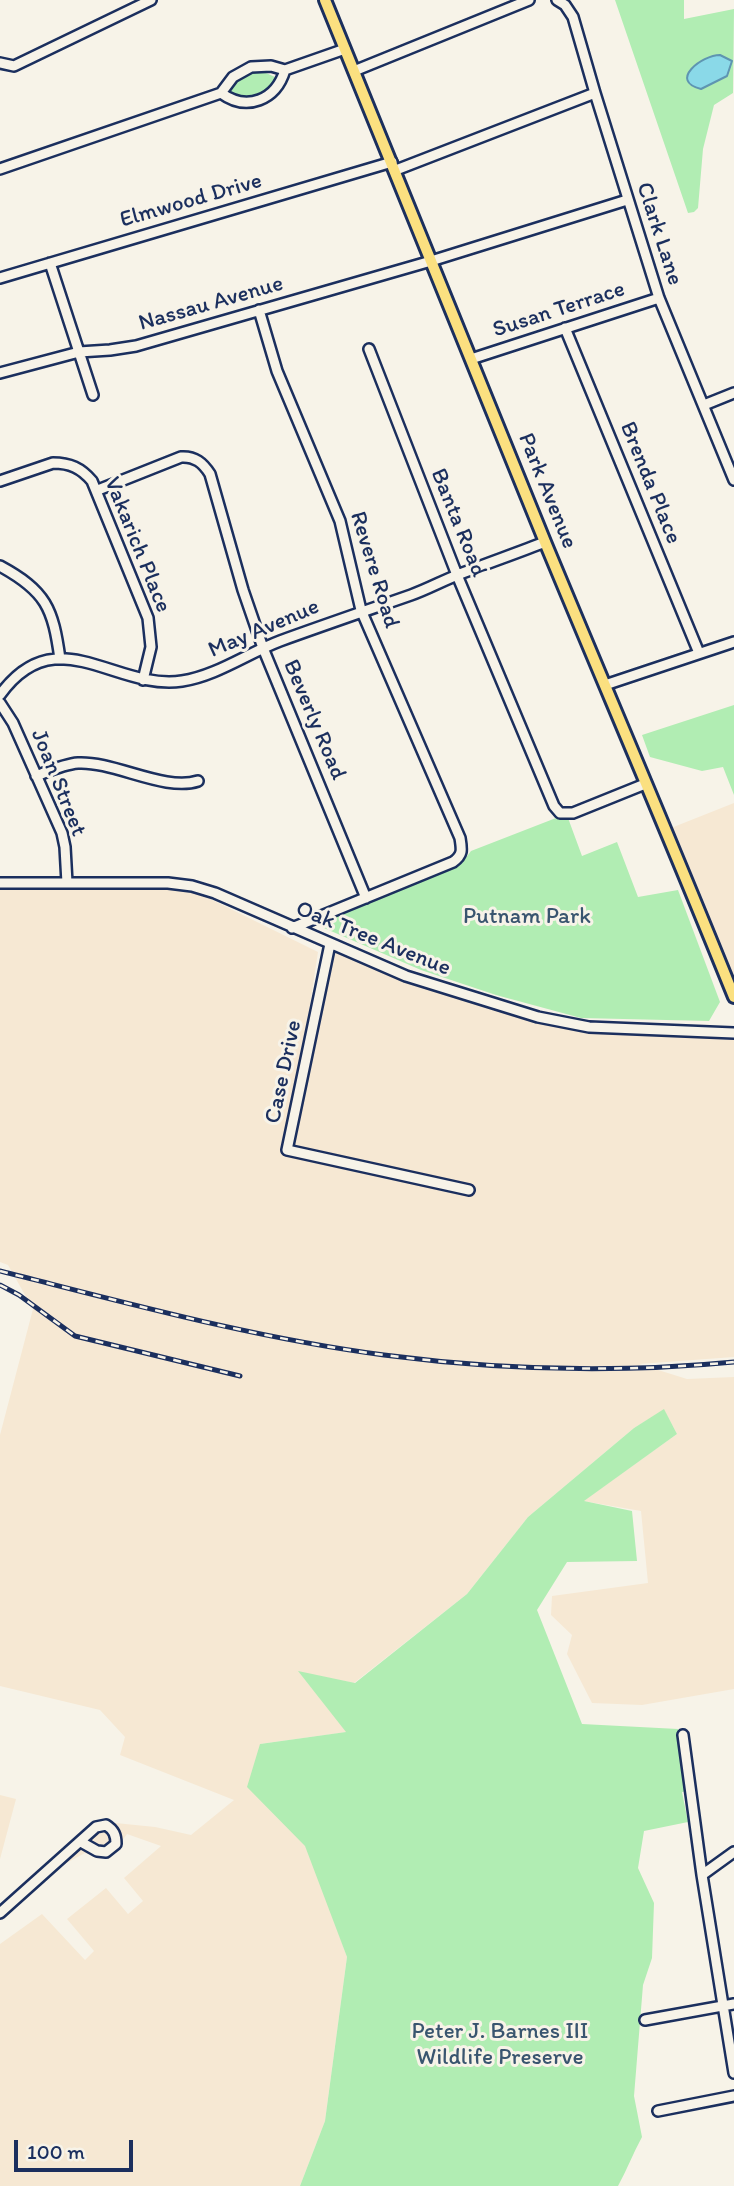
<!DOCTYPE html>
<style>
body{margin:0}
#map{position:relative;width:734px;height:2186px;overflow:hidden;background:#f7f3e8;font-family:Itim,sans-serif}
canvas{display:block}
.scale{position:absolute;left:14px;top:2140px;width:119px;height:32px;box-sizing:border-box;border:4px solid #1b2f5e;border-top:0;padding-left:9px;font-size:21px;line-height:24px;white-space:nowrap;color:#1b2f5e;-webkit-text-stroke:5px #f7f3e8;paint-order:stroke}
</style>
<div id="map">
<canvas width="734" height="2186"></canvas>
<div class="scale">100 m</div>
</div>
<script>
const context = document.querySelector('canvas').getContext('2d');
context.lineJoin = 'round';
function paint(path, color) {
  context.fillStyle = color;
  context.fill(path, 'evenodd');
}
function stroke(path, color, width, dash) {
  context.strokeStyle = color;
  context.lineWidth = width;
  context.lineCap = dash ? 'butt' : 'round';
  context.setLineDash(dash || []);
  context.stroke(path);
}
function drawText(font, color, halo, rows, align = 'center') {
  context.font = font + ' Itim,sans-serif';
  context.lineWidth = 6;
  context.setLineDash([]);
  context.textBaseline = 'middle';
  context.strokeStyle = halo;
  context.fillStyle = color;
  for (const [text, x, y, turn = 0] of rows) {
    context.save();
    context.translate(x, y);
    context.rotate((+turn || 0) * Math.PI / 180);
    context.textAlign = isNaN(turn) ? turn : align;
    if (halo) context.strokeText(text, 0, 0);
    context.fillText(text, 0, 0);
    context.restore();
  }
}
const built = new Path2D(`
 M 734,803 L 734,997 L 666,830 Z
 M 0,887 L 188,888 L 318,952 L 293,1117 L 330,944 L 361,958 L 565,1023 L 734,1033 L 734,1357 L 639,1364 L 687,1379 L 734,1377 L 734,1689 L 642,1705 L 592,1703 L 567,1654 L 572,1635 L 551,1615 L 552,1596 L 648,1583 L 641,1511 L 583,1501 L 677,1434 L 664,1410 L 634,1428 L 528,1517 L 467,1594 L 354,1683 L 299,1672 L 347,1732 L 260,1744 L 315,1866 L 347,1957 L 325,2121 L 300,2186 L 0,2186 L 0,1944 L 42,1914 L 85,1960 L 94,1951 L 67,1919 L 106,1888 L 128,1914 L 143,1901 L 124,1878 L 161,1846 L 127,1834 L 109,1859 L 85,1853 L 18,1889 L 96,1821 L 155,1827 L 191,1835 L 234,1800 L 120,1755 L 125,1737 L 100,1710 L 0,1686 L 0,1435 L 33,1309 L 8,1265 L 0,1262 Z
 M 0,1795 L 16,1799 L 0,1859 Z`);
const green = new Path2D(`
 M 615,0 L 684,0 L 684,19 L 734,9 L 733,93 L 714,105 L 703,149 L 698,208 L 694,212 L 688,213 Z
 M 249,72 L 264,72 L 275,77 C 267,99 247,103 228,93 L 234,81 Z
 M 734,705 L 734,795 L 723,767 L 702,771 L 650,757 L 642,735 Z
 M 556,818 L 568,818 L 582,856 L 617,842 L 638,897 L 678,890 L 720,1002 L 709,1021 L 581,1018 L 496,995 L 421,970 L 317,925 L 462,863 L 471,851 Z
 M 664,1409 L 677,1434 L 584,1501 L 632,1511 L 637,1561 L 567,1562 L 537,1610 L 582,1724 L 678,1729 L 692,1791 L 682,1792 L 688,1822 L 644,1831 L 638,1868 L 654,1903 L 652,1958 L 643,1985 L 634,2096 L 642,2137 C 633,2153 627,2170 618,2186 L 300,2186 L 325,2121 L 347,1957 L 305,1846 L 247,1787 L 260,1744 L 346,1732 L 298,1671 L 355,1683 L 467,1594 L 528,1517 L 634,1428 Z`);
const water = new Path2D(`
 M 720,55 L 732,61 L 727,76 L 701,89 C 668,81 702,55 720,55 Z`);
const minor = new Path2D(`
 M 557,0 L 565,5 L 573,17 L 595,93 L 659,298 L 734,480
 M 0,63 L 14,66 L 151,0
 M 354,71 L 529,0
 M 221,93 C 247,112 276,100 285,70
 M 0,169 L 221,93 L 233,77 L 251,67 L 271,66 L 285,70 L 345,49
 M 396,170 L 595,93
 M 50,263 L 93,395
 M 0,278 L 392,162
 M 259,310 L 277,371 L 340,521 L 361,610 L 460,838 C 462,850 463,855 453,862 L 292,928
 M 565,328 L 699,653
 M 369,349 L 457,575 L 554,806 L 560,813 L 573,813 L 645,784
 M 471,359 L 659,298
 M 0,373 L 79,352 L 110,350 L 136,346 L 431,261 L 627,200
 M 704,405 L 734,393
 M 0,481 L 53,463 C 70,463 81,468 92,481 L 148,618 L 151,647 L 143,680
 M 98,490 L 181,457 C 195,456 203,463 210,474 L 243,590 L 263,648 L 366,898
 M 0,566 C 46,591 53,608 60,659
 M 605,685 L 734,642
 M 0,695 C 56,617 115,691 182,681 C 216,676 248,653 280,641 C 324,625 368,610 411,595 C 428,589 444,580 460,574 C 488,563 517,553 545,542
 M 0,703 L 13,723 L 62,833 L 65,847 L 67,883
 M 36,776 C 49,771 64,764 78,763 C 114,761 165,792 198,781
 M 0,883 L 168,883 L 192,886 L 215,893 L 406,976 L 538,1017 L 589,1027 L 734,1033
 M 330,944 L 287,1150 L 469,1190
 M 683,1735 L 702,1875 L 734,2073
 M 702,1875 L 734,1852
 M 0,1913 L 96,1827 L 106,1825 C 114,1830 116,1835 116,1844 L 106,1852 L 97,1851 L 81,1842
 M 645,2020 L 734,2004
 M 658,2111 L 734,2096`);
const major = new Path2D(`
 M 325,0 C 399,180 471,362 545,542 C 608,694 673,845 734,997`);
const rail = new Path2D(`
 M 0,1271 C 127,1303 254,1338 384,1355 C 499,1370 619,1373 734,1362
 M 0,1285 L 19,1295 L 75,1336 L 240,1376`);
const streetNames = [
 ["Elmwood Drive",191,201,-16],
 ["Clark Lane",659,234,72],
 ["Nassau Avenue",211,304,-16],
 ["Susan Terrace",559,310,-18],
 ["Brenda Place",650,483,68],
 ["Park Avenue",547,491,68],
 ["Banta Road",458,523,68],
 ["Vakarich Place",137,545,68],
 ["Revere Road",374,570,73],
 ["May Avenue",264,629,-23],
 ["Beverly Road",314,720,67],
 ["Joan Street",58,783,68],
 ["Oak Tree Avenue",373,939,22],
 ["Case Drive",284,1072,-78]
];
const parkNames = [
 ["Putnam Park",527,917],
 ["Peter J. Barnes III",500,2032],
 ["Wildlife Preserve",500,2058]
];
paint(built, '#f6e8d3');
paint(green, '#b1edb3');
paint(water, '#8ad9e8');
stroke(water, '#5e95b1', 2);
stroke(minor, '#1b2f5e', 14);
stroke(major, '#1b2f5e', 16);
stroke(minor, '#f7f3e8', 9);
stroke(major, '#fbe080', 10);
stroke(rail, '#1b2f5e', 5);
stroke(rail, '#f7f3e8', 2.5, [8]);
drawText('23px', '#1b2f5e', '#f7f3e8', streetNames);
drawText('23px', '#39556f', '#f7f3e8', parkNames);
</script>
